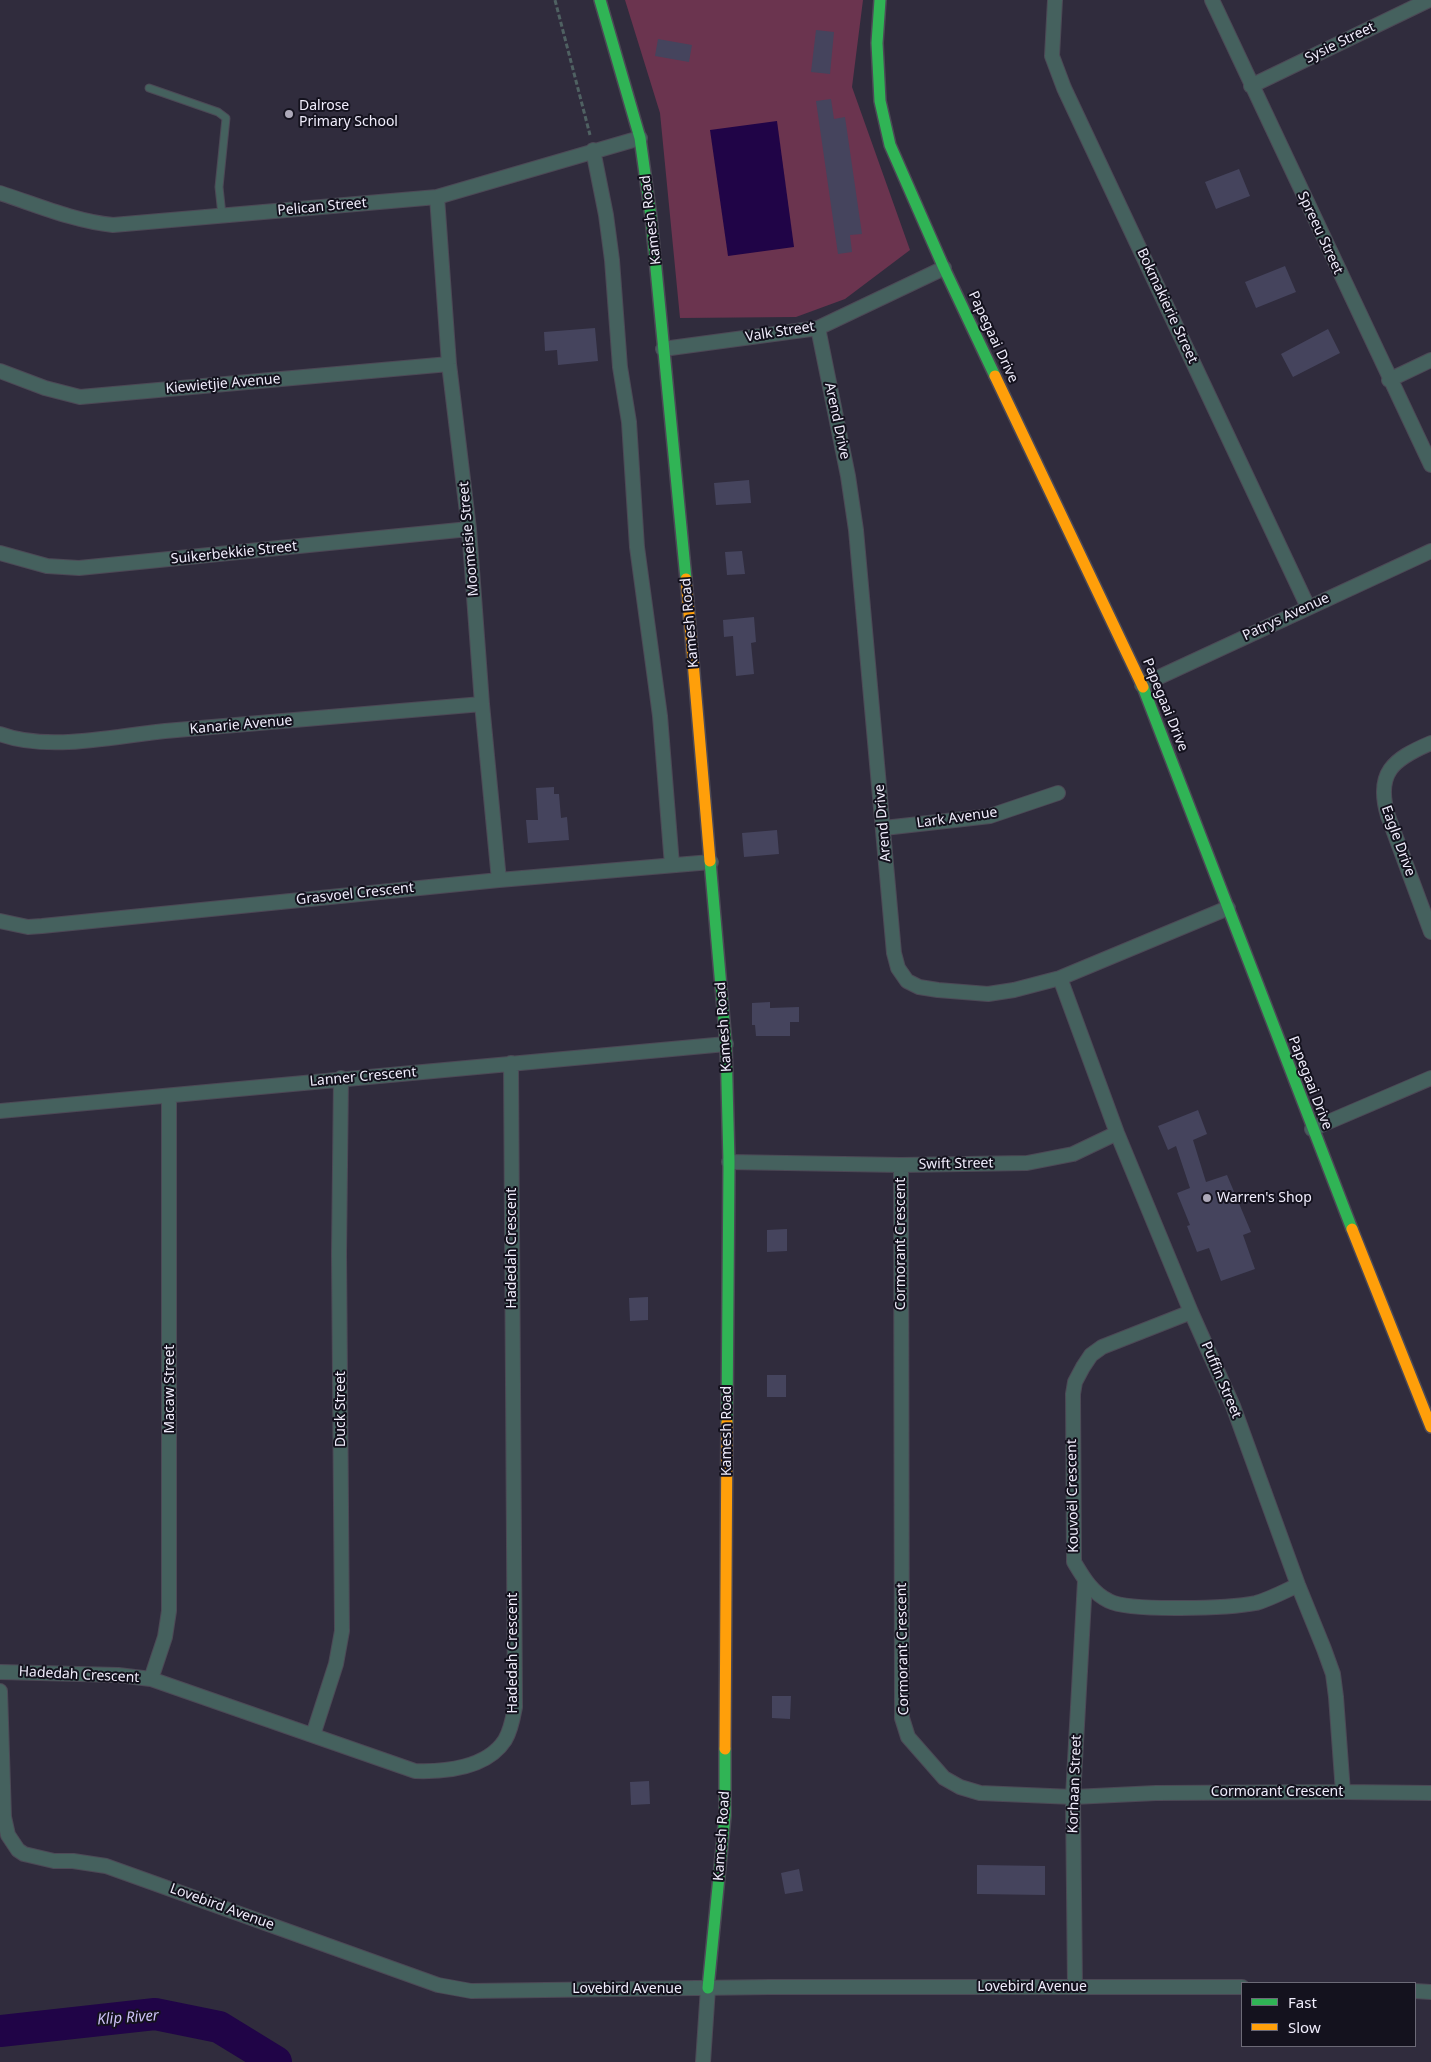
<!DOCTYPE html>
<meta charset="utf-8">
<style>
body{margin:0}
#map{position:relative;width:1431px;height:2062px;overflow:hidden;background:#302c3d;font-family:"Noto Sans",sans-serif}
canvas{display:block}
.legend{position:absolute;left:1241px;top:1982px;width:175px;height:65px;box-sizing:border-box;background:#14121e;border:1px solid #6c6a77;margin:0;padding:6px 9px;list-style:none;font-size:15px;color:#f0edfc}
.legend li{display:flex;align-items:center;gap:10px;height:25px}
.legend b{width:25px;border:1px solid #6c6a77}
</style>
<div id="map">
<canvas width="1431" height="2062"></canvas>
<ul class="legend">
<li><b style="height:6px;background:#30b455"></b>Fast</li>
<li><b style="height:6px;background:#ff9f0a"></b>Slow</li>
</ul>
</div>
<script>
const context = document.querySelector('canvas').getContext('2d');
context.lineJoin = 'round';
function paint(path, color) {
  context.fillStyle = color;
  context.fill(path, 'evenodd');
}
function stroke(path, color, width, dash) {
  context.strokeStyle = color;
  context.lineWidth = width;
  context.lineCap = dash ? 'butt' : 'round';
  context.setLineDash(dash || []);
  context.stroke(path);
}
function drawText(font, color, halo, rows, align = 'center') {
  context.font = font + ' "Noto Sans",sans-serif';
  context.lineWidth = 4;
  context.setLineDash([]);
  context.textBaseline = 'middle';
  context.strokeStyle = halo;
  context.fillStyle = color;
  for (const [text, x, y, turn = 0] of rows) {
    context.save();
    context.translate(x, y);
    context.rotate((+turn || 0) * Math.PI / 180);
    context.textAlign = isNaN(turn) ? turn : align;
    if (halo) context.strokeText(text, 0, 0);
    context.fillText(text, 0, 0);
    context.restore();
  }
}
const green = new Path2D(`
 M 625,0 L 863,0 L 852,87 L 910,250 L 845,299 L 796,317 L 680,318 L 660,113 Z`);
const water = new Path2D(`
 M 777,121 L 794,247 L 728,256 L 710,130 Z`);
const river = new Path2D(`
 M 0,2031 L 155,2014 L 219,2027 L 276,2062`);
const building = new Path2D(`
 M 816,30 L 834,32 L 830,74 L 811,72 Z
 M 658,39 L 692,45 L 689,62 L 655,56 Z
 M 831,99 L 834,119 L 845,117 L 862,234 L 850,235 L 852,252 L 838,254 L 816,101 Z
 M 1239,169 L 1250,196 L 1216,209 L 1205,182 Z
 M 1285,266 L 1296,292 L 1256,308 L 1245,282 Z
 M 595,328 L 598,361 L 558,365 L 557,350 L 545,351 L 544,332 Z
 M 1328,329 L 1340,353 L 1293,377 L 1281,354 Z
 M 749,480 L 751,503 L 716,505 L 714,483 Z
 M 742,551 L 745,574 L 727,575 L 725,552 Z
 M 754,617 L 756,642 L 751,643 L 754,674 L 736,676 L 733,636 L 724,637 L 723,620 Z
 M 554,787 L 554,794 L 559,794 L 561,818 L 567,817 L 569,840 L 528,843 L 526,820 L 538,820 L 536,788 Z
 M 777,830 L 779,854 L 744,857 L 742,833 Z
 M 770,1002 L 770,1008 L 799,1007 L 799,1022 L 790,1022 L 790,1036 L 756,1036 L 755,1025 L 752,1025 L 752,1003 Z
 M 1198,1110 L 1207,1134 L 1193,1140 L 1206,1182 L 1227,1175 L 1251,1232 L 1243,1235 L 1255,1269 L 1221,1281 L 1209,1248 L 1197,1252 L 1187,1226 L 1190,1225 L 1177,1193 L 1190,1188 L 1176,1146 L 1168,1150 L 1158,1126 Z
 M 787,1229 L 787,1251 L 767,1252 L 767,1230 Z
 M 648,1297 L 648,1320 L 630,1321 L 629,1298 Z
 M 767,1375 L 786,1375 L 786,1397 L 767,1397 Z
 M 772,1696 L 791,1696 L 790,1719 L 772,1718 Z
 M 649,1781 L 650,1804 L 631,1805 L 630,1782 Z
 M 977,1865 L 1045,1866 L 1045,1895 L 977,1894 Z
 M 799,1869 L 803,1891 L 785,1894 L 781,1873 Z`);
const path = new Path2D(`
 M 555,0 L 590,135`);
const lane = new Path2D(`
 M 149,88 L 218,112 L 226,118 L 219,187 L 222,215`);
const street = new Path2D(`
 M 1055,0 L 1052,56 L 1064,88 L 1308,607
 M 1212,0 L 1431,465
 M 1251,86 L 1429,0
 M 593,150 L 606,215 L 612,260 L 620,367 L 629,422 L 637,547 L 660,716 L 672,865
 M 0,193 C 37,205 74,221 113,225 L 437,197 L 640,138
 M 437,197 L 449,364 L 469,529 L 482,704 L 499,880
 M 818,328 L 848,476 L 856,530 L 894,953 L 898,968 L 907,981 L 919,987 L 938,990 L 988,994 L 1014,990 L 1060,978 L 1228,908
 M 663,349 L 818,328 L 944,268
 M 0,371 L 45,388 L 80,397 L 449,364
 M 1389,380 L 1431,360
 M 0,553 L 47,566 L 79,568 L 469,529
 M 1142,685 L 1431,551
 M 0,734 C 49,752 114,736 165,731 C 271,722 377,713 482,704
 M 1431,743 C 1393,759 1375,773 1388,816 L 1431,932
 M 884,828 L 990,816 L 1058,793
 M 0,921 L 28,927 L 42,926 L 499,880 L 711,862
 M 1060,978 L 1117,1133 L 1191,1312 L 1233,1406 L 1298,1585 L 1324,1649 L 1333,1674 L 1336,1697 L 1343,1792
 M 0,1111 L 726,1044
 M 1312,1129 L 1431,1078
 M 729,1162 L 901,1165 L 1027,1163 L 1073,1154 L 1117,1133
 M 901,1165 L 902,1718 L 908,1737 L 944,1778 L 960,1787 L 980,1793 L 1073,1797 L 1156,1793 L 1343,1792 L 1431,1793
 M 1191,1312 L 1102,1347 L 1091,1355 L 1083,1367 L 1075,1382 L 1073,1394 L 1074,1562 C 1083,1577 1092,1593 1109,1601 C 1130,1612 1231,1608 1256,1603 C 1270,1599 1285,1591 1298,1585
 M 0,1672 L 118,1675 L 151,1679 L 415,1771 C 445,1772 487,1768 505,1740 C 511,1730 513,1718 515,1707 L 511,1063
 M 151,1679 L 165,1637 L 169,1611 L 169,1096
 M 0,1691 L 4,1817 L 8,1835 L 18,1850 L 24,1854 L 54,1861 L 73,1861 L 106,1866 L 438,1985 L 471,1991 L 770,1987 L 1242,1987
 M 313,1735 L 336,1664 L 342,1631 L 339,1254 L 341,1078
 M 1075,1987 L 1073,1797 L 1085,1581
 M 1415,1991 L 1431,1992
 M 703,2062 L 708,1988`);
const fast = new Path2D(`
 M 600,0 L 640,138 L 651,217 L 686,579
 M 880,0 L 877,43 L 880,101 L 890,145 L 944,268 L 995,376
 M 1143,687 L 1352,1229
 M 710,861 L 726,1044 L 729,1162 L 727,1422
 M 708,1988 L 725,1816 L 725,1749`);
const slow = new Path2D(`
 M 995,376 L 1143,687
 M 686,579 L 710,861
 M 1352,1229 L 1431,1427
 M 725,1749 L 727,1422`);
const markers = [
 [289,114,5,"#ada9b9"],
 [1207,1198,5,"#ada9b9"]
];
const streetNames = [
 ["Sysie Street",1340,43,-26],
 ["Pelican Street",322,207,-5],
 ["Kamesh Road",651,220,-97],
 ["Spreeu Street",1320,233,65],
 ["Bokmakierie Street",1167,306,65],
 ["Valk Street",780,332,-9],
 ["Papegaai Drive",993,337,65],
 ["Kiewietjie Avenue",223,384,-5],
 ["Arend Drive",837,421,78],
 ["Moomeisie Street",469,539,-95],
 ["Suikerbekkie Street",234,553,-6],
 ["Patrys Avenue",1286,617,-25],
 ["Kamesh Road",690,623,-95],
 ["Papegaai Drive",1165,705,68],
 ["Kanarie Avenue",241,725,-5],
 ["Lark Avenue",957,818,-8],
 ["Arend Drive",883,823,-95],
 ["Eagle Drive",1398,841,70],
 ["Grasvoel Crescent",355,894,-6],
 ["Kamesh Road",724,1027,-94],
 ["Lanner Crescent",363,1077,-5],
 ["Papegaai Drive",1310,1083,69],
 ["Swift Street",956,1164,-1],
 ["Cormorant Crescent",901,1244,-90],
 ["Hadedah Crescent",512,1248,-90],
 ["Puffin Street",1221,1380,67],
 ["Macaw Street",170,1389,-90],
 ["Duck Street",341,1409,-90],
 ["Kamesh Road",727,1431,-90],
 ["Kouvoël Crescent",1073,1496,-91],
 ["Cormorant Crescent",903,1649,-91],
 ["Hadedah Crescent",513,1653,-90],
 ["Hadedah Crescent",79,1675,3],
 ["Korhaan Street",1075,1784,-88],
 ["Cormorant Crescent",1277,1792],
 ["Kamesh Road",722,1836,-86],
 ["Lovebird Avenue",222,1907,20],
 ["Lovebird Avenue",1032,1987],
 ["Lovebird Avenue",627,1989]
];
const poiNames = [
 ["Dalrose",299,106],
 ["Primary School",299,122],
 ["Warren's Shop",1217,1198]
];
const waterNames = [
 ["Klip River",128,2018,-4]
];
paint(green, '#6b344f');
paint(water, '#200447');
stroke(river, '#200447', 32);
paint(building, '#45445d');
stroke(lane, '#4c4956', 9);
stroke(street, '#4c4956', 16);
stroke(fast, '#4c4956', 14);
stroke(slow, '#4c4956', 14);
stroke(path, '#4f6162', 3, [5, 2.5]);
stroke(lane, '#45615e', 7);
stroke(street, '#45615e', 14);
stroke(fast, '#30b455', 11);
stroke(slow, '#ff9f0a', 11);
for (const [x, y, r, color] of markers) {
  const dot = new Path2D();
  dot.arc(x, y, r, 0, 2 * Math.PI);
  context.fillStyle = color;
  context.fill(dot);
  stroke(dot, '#14121e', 2);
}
drawText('14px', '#f0edfc', '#14121e', streetNames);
drawText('14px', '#f0edfc', '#14121e', poiNames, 'left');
drawText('italic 15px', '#cbc1f5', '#14121e', waterNames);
</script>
